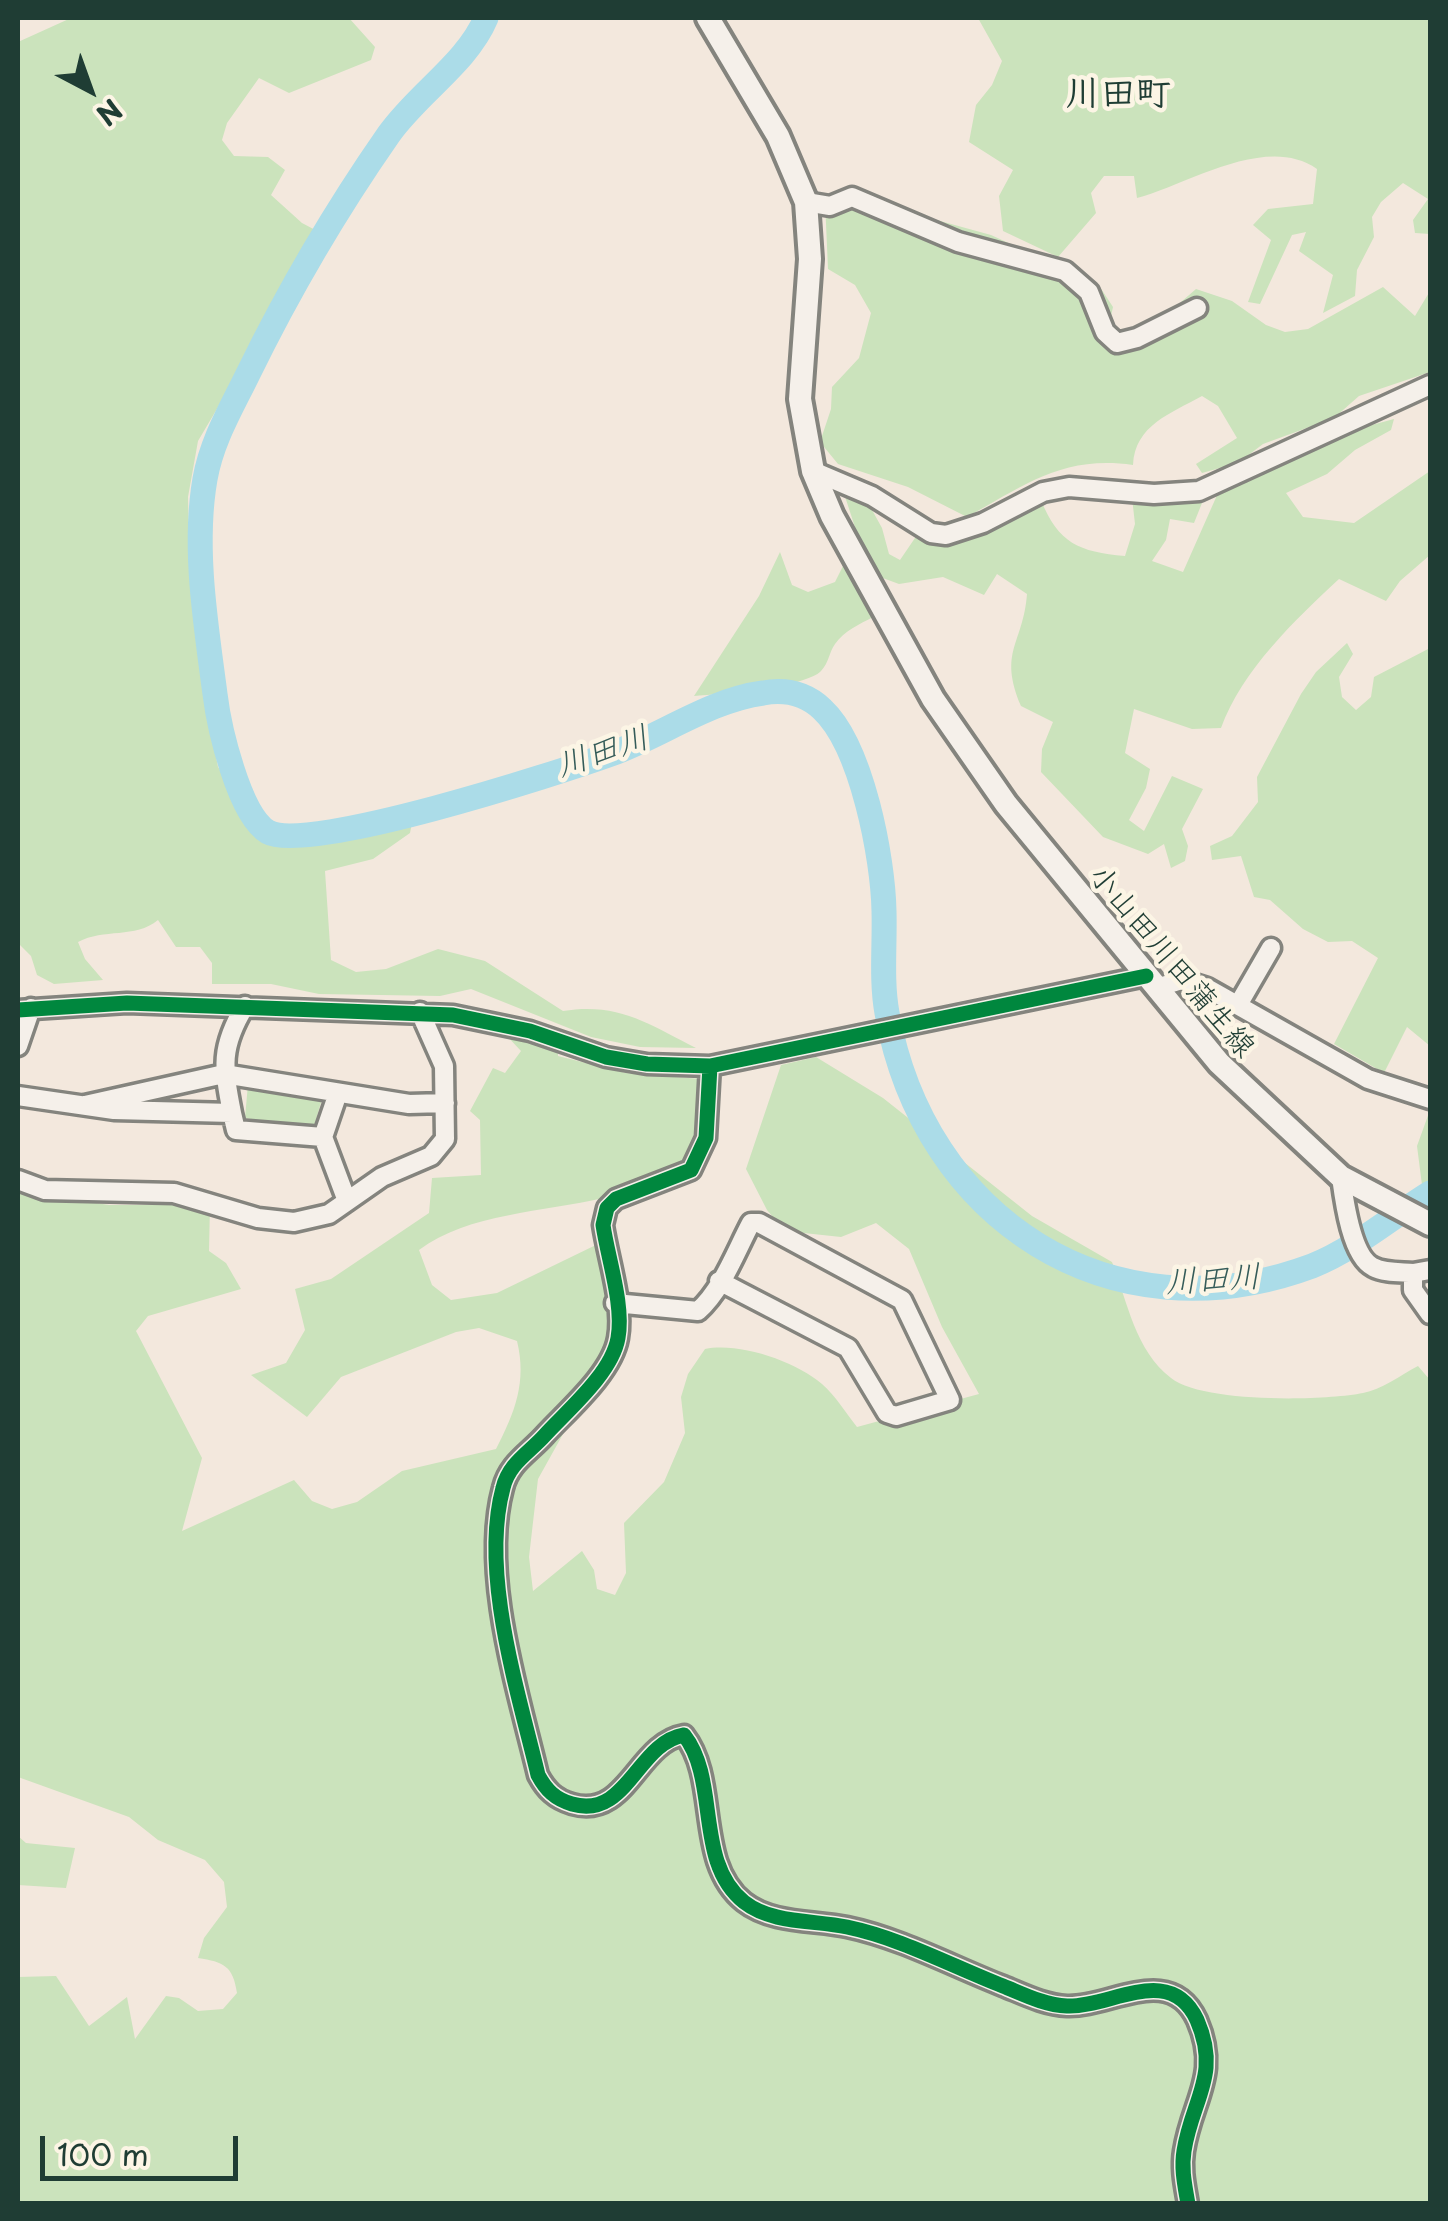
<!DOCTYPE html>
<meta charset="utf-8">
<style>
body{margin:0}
#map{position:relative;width:1448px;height:2221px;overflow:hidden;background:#f3e8dd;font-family:"Playpen Sans",sans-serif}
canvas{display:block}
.frame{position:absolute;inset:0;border:20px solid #1f3d34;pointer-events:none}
.north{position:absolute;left:40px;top:40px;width:100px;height:100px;-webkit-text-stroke:8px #fcf5e5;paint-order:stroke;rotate:139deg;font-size:28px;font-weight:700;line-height:40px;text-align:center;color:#1f3d34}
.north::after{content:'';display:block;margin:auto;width:35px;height:45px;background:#1f3d34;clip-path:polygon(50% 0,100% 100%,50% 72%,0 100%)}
.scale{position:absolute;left:40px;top:2136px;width:198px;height:45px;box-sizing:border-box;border:5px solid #1f3d34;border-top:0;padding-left:12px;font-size:30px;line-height:35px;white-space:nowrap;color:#1f3d34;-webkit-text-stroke:8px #fcf5e5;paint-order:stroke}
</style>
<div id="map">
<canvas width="1448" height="2221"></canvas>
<div class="frame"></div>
<div class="north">N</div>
<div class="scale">100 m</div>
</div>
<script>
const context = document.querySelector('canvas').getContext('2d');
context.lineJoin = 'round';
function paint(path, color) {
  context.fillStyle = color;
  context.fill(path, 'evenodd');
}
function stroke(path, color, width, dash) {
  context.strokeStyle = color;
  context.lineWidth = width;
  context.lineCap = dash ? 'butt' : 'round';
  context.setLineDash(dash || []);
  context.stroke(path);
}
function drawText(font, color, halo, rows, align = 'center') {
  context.font = font + ' "Playpen Sans","Klee One",sans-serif';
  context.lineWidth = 9;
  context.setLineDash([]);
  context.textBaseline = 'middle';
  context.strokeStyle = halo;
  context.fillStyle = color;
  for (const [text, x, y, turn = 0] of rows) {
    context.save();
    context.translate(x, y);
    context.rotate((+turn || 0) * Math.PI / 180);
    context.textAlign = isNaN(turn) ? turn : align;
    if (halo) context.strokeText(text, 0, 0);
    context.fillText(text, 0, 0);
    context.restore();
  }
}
const green = new Path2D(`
 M 71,18 L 349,18 L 375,47 L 371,60 L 289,93 L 259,78 L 227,123 L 222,140 L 234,156 L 268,157 L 285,170 L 271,195 L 302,223 L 321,233 L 198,441 L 188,497 L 189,538 L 216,616 L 207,707 L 218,767 L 251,816 L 284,838 L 312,843 L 416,802 L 410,833 L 373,859 L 325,871 L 331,960 L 356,972 L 386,969 L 438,949 L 485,961 L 563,1011 C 618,1002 649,1024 696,1048 L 640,1047 L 591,1037 L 471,989 L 440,996 L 319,994 L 271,984 L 212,984 L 212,963 L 200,947 L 176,947 L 158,920 C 135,939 104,928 78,942 L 85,959 L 103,980 L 54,984 L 37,975 L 31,956 L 18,943 L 18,42 Z
 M 978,18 L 1430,18 L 1430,234 L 1415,233 L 1413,220 L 1428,199 L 1403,183 L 1381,202 L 1372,217 L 1374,237 L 1357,270 L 1355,296 L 1323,313 L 1333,275 L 1299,251 L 1306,232 L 1292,235 L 1260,304 L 1248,302 L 1271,240 L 1253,225 L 1268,209 L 1313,204 L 1317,169 C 1266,133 1187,185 1137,198 L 1134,176 L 1104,176 L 1091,193 L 1096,213 L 1058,257 L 1003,231 L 999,196 L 1013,170 L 969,142 L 976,105 L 992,85 L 1002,61 Z
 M 864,200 L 991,235 L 1098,284 L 1113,307 L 1107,334 L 1117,344 L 1173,322 L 1181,302 L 1196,289 L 1232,301 L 1266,325 L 1285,332 L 1308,329 L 1383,287 L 1415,316 L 1430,291 L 1430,372 L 1359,396 L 1334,418 L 1263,444 L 1238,463 L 1202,473 L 1196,464 L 1237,438 L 1218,406 L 1202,396 C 1170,414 1135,425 1133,465 C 1063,455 1025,485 967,517 L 908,487 L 838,464 L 820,442 L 831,409 L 832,387 L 859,358 L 871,313 L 855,285 L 828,269 L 825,201 Z
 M 1394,419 L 1391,430 L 1355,450 L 1327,474 L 1286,493 L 1303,517 L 1354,523 L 1430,471 L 1430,555 L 1400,581 L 1386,601 L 1339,579 C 1295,620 1242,670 1221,728 L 1192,729 L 1134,709 L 1125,753 L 1150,769 L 1146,788 L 1129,820 L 1144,831 L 1172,776 L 1203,789 L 1182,829 L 1188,846 L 1185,861 L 1171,868 L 1164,844 L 1148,854 L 1103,837 L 1041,772 L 1042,749 L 1053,722 L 1021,706 C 998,651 1023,645 1027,594 L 997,574 L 984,595 L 943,577 L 899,584 L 880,577 L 865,558 L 839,478 L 856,481 L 882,528 L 889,554 L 900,560 L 915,538 L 917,512 L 930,523 L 969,539 L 1041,500 C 1058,543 1079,552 1125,556 L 1135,524 L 1130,480 L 1187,486 L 1202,503 L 1194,523 L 1170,519 L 1166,540 L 1152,561 L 1183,572 L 1218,493 L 1268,453 Z
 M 780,552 L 792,585 L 808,592 L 835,582 L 846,560 L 871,605 L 873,617 C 860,624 844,631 835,644 C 829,652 829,663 821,671 C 806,687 721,694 694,696 L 759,596 Z
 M 1347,643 L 1353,654 L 1339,677 L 1342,697 L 1356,710 L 1371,697 L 1374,677 L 1430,648 L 1430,1046 L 1407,1027 L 1384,1073 L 1334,1044 L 1378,958 L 1352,941 L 1328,942 L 1303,929 L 1270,900 L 1254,897 L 1241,856 L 1212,860 L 1210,846 L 1232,836 L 1258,802 L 1257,777 L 1301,694 L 1316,672 Z
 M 506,1035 L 558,1051 L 558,1056 L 626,1073 L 701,1079 L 699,1138 L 689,1163 C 661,1174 632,1192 603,1198 C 545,1212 468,1213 419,1250 L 432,1285 L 451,1300 L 497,1293 L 600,1243 L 612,1346 L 538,1479 L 529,1557 L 533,1591 L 582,1551 L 594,1570 L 597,1589 L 615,1595 L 626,1573 L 624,1523 L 664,1482 L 685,1433 L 681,1397 L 688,1374 L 705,1349 C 739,1342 795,1361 822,1384 C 835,1395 846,1413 857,1427 L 979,1394 L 942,1327 L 909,1249 L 876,1223 L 841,1237 L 785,1231 L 767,1210 L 746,1169 L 781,1065 L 816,1057 L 883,1098 L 1032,1216 L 1112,1262 C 1128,1303 1135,1350 1171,1378 C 1202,1403 1323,1401 1363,1393 C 1381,1390 1401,1375 1418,1366 L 1430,1380 L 1430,2203 L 18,2203 L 18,1977 L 56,1976 L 89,2026 L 127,1997 L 135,2039 L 166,1996 L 179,1998 L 198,2011 L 223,2009 L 237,1993 C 233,1966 224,1962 198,1958 L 204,1938 L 227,1907 L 224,1882 L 205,1860 L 158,1840 L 129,1817 L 18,1777 L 18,1172 L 51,1196 L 109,1205 L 210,1205 L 209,1251 L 226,1263 L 241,1289 L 148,1316 L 136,1331 L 202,1458 L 182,1531 L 294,1480 L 312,1501 L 332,1509 L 357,1502 L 402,1471 L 496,1449 C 515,1412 527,1382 517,1341 L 479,1328 L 456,1332 L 341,1377 L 307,1417 L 251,1375 L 286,1363 L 305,1330 L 295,1289 L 331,1279 L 429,1213 L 432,1178 L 481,1175 L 480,1120 L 470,1111 L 493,1068 L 505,1073 L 521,1051 Z
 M 248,1084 L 322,1099 L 313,1130 L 245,1118 Z
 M 1430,1110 L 1430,1183 L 1422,1185 L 1417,1146 Z
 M 18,1836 L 26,1843 L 75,1848 L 66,1888 L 18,1885 Z`);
const stream = new Path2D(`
 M 1419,1200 L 1424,1209`);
const river = new Path2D(`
 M 486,18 C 467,63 418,93 389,134 C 336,210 289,290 248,374 C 231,409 212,440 205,479 C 193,548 206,625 215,694 C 219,727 239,815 268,832 C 308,854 558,773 611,754 C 661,736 710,700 763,693 C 785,689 805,693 822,709 C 862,746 883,858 884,911 C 885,945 881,980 887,1013 C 924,1219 1110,1341 1312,1266 C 1353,1250 1393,1216 1430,1193`);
const minor = new Path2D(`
 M 806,202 L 830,206 L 852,197 L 958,242 L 1065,271 L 1089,292 L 1105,332 L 1117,343 L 1137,338 L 1197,308
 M 813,471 L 872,496 L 931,533 L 946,535 L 983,523 L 1043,492 L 1069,487 L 1154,494 L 1199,491 L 1430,385
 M 1156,988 L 1182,980 L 1207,988 L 1368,1079 L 1430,1099
 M 1238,1005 L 1271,948
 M 18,1010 L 127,1003 L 453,1015 L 530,1031 L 606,1057 L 647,1064 L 710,1066 L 1146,976
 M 18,1046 L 31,1008
 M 710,1066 L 706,1138 L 691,1170 L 616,1199 L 607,1208 L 603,1225 C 608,1259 624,1305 618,1338 C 612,1373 568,1410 545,1435 C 529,1453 509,1463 503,1488 C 480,1573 518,1691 538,1775 C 546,1790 555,1799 572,1804 C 627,1820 637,1743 684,1735 C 720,1781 694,1862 744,1902 C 772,1924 814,1920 847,1927 C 900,1938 952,1966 1003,1986 C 1023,1994 1044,2005 1067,2006 C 1110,2008 1170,1962 1197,2020 C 1221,2075 1192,2099 1184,2151 C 1181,2169 1185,2186 1188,2204
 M 338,1093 L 323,1137 L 347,1201
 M 18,1096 L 114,1110 L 232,1113 C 223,1067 220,1047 245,1006
 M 85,1105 L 224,1074 L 409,1104 L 445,1103
 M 232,1113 L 236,1130 L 323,1137
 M 1341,1177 C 1344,1199 1351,1256 1373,1267 C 1384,1273 1400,1272 1413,1273
 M 18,1180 L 45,1190 L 174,1193 L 258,1218 L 294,1222 L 329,1214 L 382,1177 L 431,1156 L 445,1139 L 444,1066 L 420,1012
 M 1430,1270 L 1413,1273 L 1413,1290 L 1430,1314
 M 615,1303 L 698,1311 C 722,1290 736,1251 751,1223 L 759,1223 L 902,1300 L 950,1400 L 896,1416 L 887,1413 L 848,1348 L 719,1281`);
const major = new Path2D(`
 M 708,18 L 778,136 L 806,202 L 810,259 L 800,399 L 813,471 L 832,516 L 933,699 L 1006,804 L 1219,1063 L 1341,1177 L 1430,1224`);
const cycleway = new Path2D(`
 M 18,1010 L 127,1003 L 453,1015 L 530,1031 L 606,1057 L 647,1064 L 710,1066 L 1146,976
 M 710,1066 L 706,1138 L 691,1170 L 616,1199 L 607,1208 L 603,1225 C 608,1259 624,1305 618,1338 C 612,1373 568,1410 545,1435 C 529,1453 509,1463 503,1488 C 480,1573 518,1691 538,1775 C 546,1790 555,1799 572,1804 C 627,1820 637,1743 684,1735 C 720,1781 694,1862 744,1902 C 772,1924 814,1920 847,1927 C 900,1938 952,1966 1003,1986 C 1023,1994 1044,2005 1067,2006 C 1110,2008 1170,1962 1197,2020 C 1221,2075 1192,2099 1184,2151 C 1181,2169 1185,2186 1188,2204`);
const streetNames = [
 ["小山田川田蒲生線",1171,962,50]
];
const waterNames = [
 ["川田川",603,753,-19],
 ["川田川",1213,1281,-4]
];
const quarterNames = [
 ["川田町",1118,95]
];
paint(green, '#cbe3bc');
stroke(stream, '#abdce8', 4);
stroke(river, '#abdce8', 25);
stroke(minor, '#84847e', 25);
stroke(major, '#84847e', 30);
stroke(minor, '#f5f0ea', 18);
stroke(major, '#f5f0ea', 22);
stroke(cycleway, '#00873e', 15);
drawText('30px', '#1f3d34', '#fcf5e5', streetNames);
drawText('italic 32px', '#355c59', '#fcf5e5', waterNames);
drawText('bold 35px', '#1f3d34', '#fcf5e5', quarterNames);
</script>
